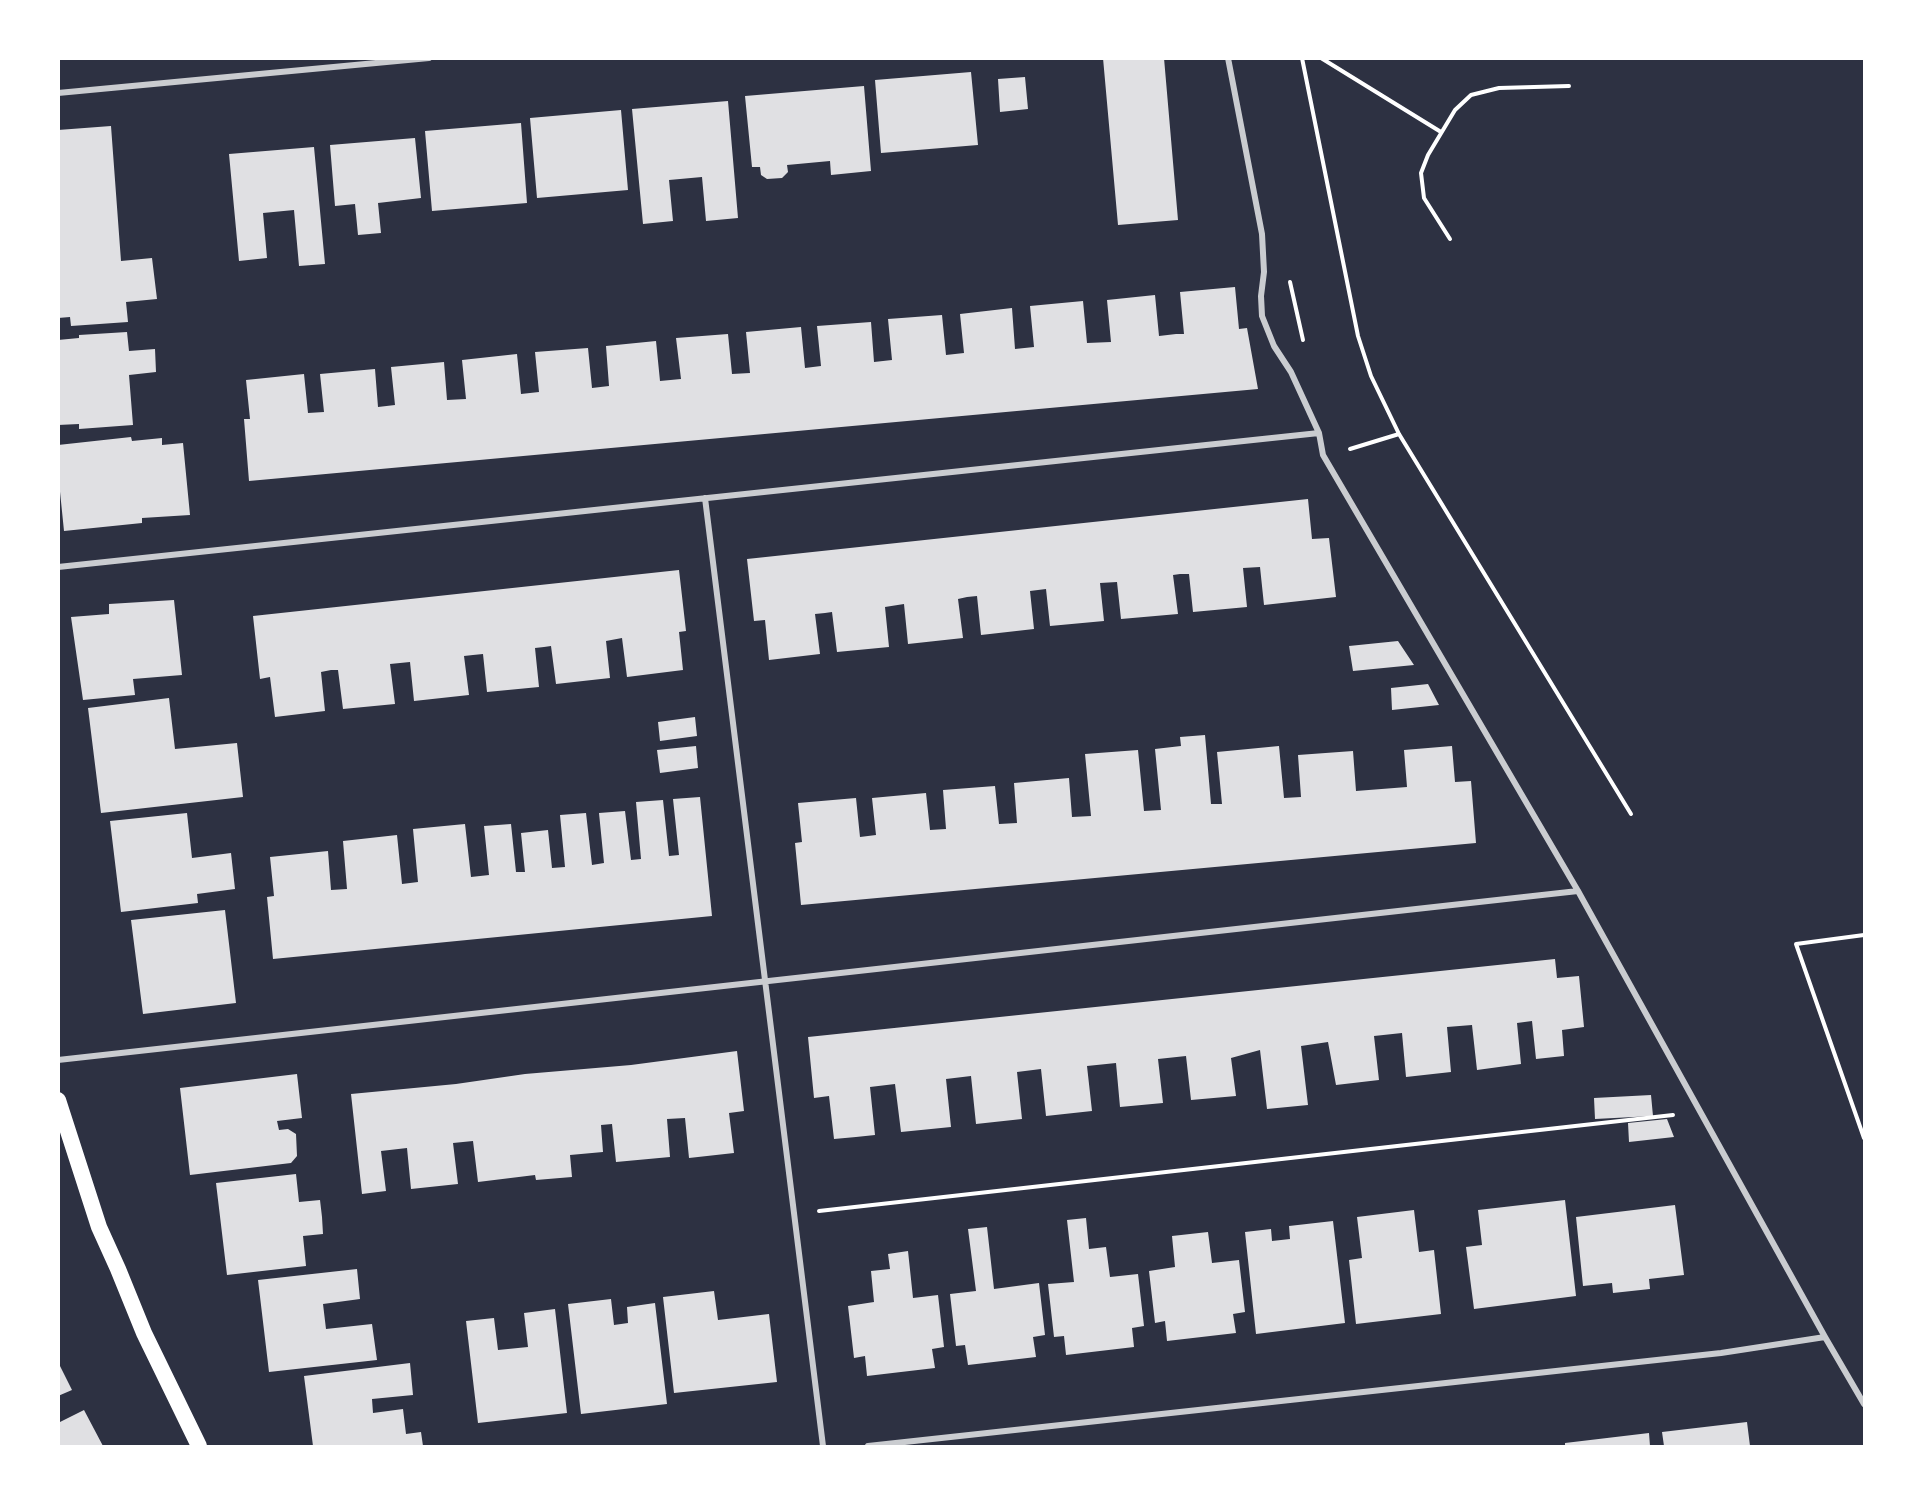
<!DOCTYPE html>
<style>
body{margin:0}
#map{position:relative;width:1923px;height:1505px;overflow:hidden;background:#2d3142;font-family:Poppins,sans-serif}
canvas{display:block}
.frame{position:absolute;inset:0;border:60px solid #fff;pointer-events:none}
</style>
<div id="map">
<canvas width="1923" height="1505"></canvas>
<div class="frame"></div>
</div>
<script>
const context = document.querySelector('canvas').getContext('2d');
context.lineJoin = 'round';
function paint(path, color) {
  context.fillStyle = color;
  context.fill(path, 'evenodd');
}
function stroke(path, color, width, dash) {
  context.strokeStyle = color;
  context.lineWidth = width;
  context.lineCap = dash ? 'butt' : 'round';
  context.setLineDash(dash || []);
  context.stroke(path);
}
const building = new Path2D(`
 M 1103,58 L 1164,58 L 1178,220 L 1118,225 Z
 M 971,72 L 978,145 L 881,153 L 875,80 Z
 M 1025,77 L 1028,109 L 1000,112 L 998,79 Z
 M 864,86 L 871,171 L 831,175 L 830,161 L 787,165 L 788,172 L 782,178 L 767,179 L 761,175 L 760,167 L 752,167 L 745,96 Z
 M 728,101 L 738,218 L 706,221 L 702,177 L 669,180 L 673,221 L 643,224 L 632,109 Z
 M 621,110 L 628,190 L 537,198 L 530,118 Z
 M 521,123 L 527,203 L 432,211 L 425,131 Z
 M 111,126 L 121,261 L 152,258 L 157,299 L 126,302 L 128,322 L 71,326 L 70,317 L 58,318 L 58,130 Z
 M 415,138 L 421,198 L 378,203 L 381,233 L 358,235 L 355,204 L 335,206 L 330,145 Z
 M 314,147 L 325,264 L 299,266 L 294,210 L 263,213 L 267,258 L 239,261 L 229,154 Z
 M 1235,287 L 1239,329 L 1247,328 L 1258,389 L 249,481 L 244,419 L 250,419 L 246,380 L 304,374 L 308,413 L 324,412 L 320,374 L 375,369 L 378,407 L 395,405 L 391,367 L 444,362 L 447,400 L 466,399 L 462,360 L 517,354 L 521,394 L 539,392 L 535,352 L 588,348 L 592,388 L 609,386 L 606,346 L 656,341 L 660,381 L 681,379 L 676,338 L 728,334 L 732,374 L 750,373 L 746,332 L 801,327 L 805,368 L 821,366 L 817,326 L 871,322 L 874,362 L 892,360 L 888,319 L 942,315 L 946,355 L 964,353 L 960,314 L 1012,308 L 1015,349 L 1034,347 L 1030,306 L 1083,301 L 1087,343 L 1111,342 L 1107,300 L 1155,295 L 1159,336 L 1176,334 L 1184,334 L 1180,292 Z
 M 127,332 L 129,351 L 155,349 L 156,372 L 129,375 L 133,425 L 79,429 L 79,424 L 58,425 L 58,340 L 79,338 L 79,335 Z
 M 131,437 L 132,441 L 162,438 L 162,445 L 183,443 L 190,515 L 142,518 L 142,523 L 64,531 L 58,472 L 58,445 Z
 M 1308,499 L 1312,539 L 1329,538 L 1336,597 L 1264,605 L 1260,567 L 1243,568 L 1247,607 L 1193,612 L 1189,574 L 1180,574 L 1173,575 L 1178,614 L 1121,619 L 1117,582 L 1100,583 L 1104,621 L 1050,626 L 1046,589 L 1030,591 L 1034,629 L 981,635 L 977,596 L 967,597 L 958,599 L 963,638 L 908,644 L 904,604 L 885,607 L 889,647 L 837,652 L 832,612 L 825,613 L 815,614 L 820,654 L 769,660 L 765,620 L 754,621 L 747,559 Z
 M 679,570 L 686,631 L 679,632 L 683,670 L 627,677 L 622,638 L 606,641 L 610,678 L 556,684 L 551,646 L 544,647 L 535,648 L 539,687 L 487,692 L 483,654 L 473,655 L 464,656 L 469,695 L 414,701 L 410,662 L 390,664 L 395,704 L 343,709 L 338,670 L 331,670 L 321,672 L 325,711 L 275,717 L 270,677 L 260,679 L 253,616 Z
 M 174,600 L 182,675 L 133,679 L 135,695 L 83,700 L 71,617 L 109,614 L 109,604 Z
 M 1398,641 L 1414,665 L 1353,671 L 1349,646 Z
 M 1428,684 L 1439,705 L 1392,710 L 1391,688 Z
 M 169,698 L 175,749 L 237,743 L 243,797 L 101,813 L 88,708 Z
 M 695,717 L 697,736 L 660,741 L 658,722 Z
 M 1205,735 L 1211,804 L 1222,804 L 1217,752 L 1279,746 L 1284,798 L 1301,797 L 1298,755 L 1353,751 L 1356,791 L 1407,787 L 1404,750 L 1452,746 L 1455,782 L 1471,781 L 1476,843 L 801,905 L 795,843 L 802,842 L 798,803 L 856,798 L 860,837 L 876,835 L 872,798 L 926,793 L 930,830 L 946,829 L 943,790 L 995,786 L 999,824 L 1017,823 L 1014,783 L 1069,778 L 1072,817 L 1091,816 L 1085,754 L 1138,750 L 1144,811 L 1161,810 L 1155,749 L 1181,746 L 1180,737 Z
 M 696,746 L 698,768 L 660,773 L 657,750 Z
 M 700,797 L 712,916 L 273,959 L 267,897 L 274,896 L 270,857 L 328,851 L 331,890 L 347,889 L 343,841 L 397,835 L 402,884 L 418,882 L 413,829 L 465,824 L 471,877 L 489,875 L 484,826 L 511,824 L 516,872 L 525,872 L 521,833 L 548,830 L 552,868 L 565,867 L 560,815 L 586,813 L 592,865 L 604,863 L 599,813 L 625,811 L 631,860 L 641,859 L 636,802 L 663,800 L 669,856 L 679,855 L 673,799 Z
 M 187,813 L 192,858 L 231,853 L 235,889 L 197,894 L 198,903 L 121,912 L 110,821 Z
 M 225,910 L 236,1003 L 143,1014 L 131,920 Z
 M 1555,959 L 1557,978 L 1579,976 L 1584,1027 L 1562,1030 L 1564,1056 L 1536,1059 L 1532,1021 L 1517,1023 L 1521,1064 L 1477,1070 L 1472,1025 L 1447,1027 L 1451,1072 L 1406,1077 L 1402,1033 L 1374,1036 L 1379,1080 L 1336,1085 L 1328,1042 L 1301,1046 L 1308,1105 L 1267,1109 L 1260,1050 L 1231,1058 L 1236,1096 L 1191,1100 L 1186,1056 L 1158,1059 L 1163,1103 L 1120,1107 L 1116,1063 L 1087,1066 L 1092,1111 L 1046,1116 L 1041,1069 L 1017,1072 L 1022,1119 L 976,1124 L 971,1076 L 946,1079 L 951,1127 L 901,1132 L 895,1084 L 870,1087 L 875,1135 L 856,1137 L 834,1139 L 829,1096 L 814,1098 L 808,1037 Z
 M 737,1051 L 744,1111 L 729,1113 L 734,1153 L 689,1158 L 685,1118 L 667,1119 L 670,1157 L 616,1162 L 612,1124 L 601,1125 L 603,1152 L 570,1155 L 572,1177 L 536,1180 L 535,1175 L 478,1182 L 473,1141 L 453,1143 L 458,1184 L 411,1189 L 407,1148 L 381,1151 L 386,1191 L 362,1194 L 351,1094 L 456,1084 L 525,1074 L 631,1065 Z
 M 297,1074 L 302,1118 L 277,1121 L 279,1130 L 288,1129 L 296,1134 L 297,1156 L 291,1163 L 190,1175 L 180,1088 Z
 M 1651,1095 L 1653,1116 L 1595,1119 L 1594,1098 Z
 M 1667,1119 L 1674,1137 L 1629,1142 L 1628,1123 Z
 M 296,1174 L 299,1202 L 320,1200 L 322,1217 L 323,1234 L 303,1236 L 306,1266 L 227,1275 L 216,1183 Z
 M 1565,1200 L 1576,1296 L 1474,1309 L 1466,1247 L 1482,1245 L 1478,1210 Z
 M 1675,1205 L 1684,1275 L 1649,1279 L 1650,1289 L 1613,1293 L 1612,1283 L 1583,1286 L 1576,1217 Z
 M 1414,1210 L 1419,1252 L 1434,1250 L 1441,1314 L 1356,1324 L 1349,1260 L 1362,1258 L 1357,1217 Z
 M 1086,1218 L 1089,1249 L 1106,1247 L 1110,1277 L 1138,1274 L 1144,1326 L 1132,1328 L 1134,1347 L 1066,1355 L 1064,1336 L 1054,1337 L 1048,1284 L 1074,1282 L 1067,1220 Z
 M 1333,1221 L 1345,1323 L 1256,1334 L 1245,1232 L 1271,1229 L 1272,1241 L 1290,1239 L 1289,1226 Z
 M 987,1227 L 994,1289 L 1039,1283 L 1045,1335 L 1033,1337 L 1036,1357 L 968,1365 L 965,1345 L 956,1346 L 950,1294 L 976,1291 L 968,1229 Z
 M 1208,1232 L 1212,1263 L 1239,1260 L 1245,1312 L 1233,1314 L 1236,1333 L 1167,1341 L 1165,1321 L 1155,1323 L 1149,1271 L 1175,1267 L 1172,1236 Z
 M 908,1251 L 913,1298 L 938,1295 L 944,1347 L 932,1349 L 935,1368 L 867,1376 L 865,1356 L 854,1358 L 848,1306 L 874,1302 L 871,1271 L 890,1269 L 888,1254 Z
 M 357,1269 L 360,1299 L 323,1304 L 326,1329 L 372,1324 L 377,1360 L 269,1372 L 258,1280 Z
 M 714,1291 L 718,1320 L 769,1314 L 777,1382 L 674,1393 L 663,1297 Z
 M 611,1299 L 614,1325 L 628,1323 L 627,1307 L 655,1303 L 667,1404 L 581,1414 L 568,1304 Z
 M 555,1309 L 567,1413 L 478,1423 L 466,1321 L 494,1318 L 498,1350 L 528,1347 L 524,1313 Z
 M 58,1362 L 72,1390 L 58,1396 Z
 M 410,1363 L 413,1395 L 372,1399 L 373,1413 L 403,1409 L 406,1434 L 421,1432 L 423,1446 L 313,1446 L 304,1376 Z
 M 84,1410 L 103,1446 L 58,1446 L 58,1423 Z
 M 1747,1422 L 1750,1446 L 1664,1446 L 1662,1432 Z
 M 1649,1433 L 1650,1446 L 1565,1446 L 1565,1443 Z`);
const path = new Path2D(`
 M 1302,58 L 1358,336 L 1371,376 L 1399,434 L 1631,814
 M 1321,58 L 1441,132
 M 1450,239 L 1424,198 L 1421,173 L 1428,155 L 1455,110 L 1471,95 L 1499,88 L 1569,86
 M 1290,282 L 1303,340
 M 1350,449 L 1399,434
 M 1864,935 L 1796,944 L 1864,1138
 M 819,1211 L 1673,1115`);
const minor = new Path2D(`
 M 1228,58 L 1262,234 L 1264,272 L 1261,296 L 1262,316 L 1274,346 L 1291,372 L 1319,433 L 1323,455 L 1578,891 L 1825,1337 L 1864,1404
 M 58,93 L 429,58
 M 705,498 C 742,814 782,1130 823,1446
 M 58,567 L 1319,433
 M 58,1060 L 1578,891
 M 868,1446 L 1721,1353 L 1825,1337`);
const trunk = new Path2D(`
 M 58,1100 L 99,1227 L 118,1269 L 144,1333 L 199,1446`);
paint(building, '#e0e0e3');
stroke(path, '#fff', 4);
stroke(minor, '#caccd0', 6);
stroke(trunk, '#fff', 16);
</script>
